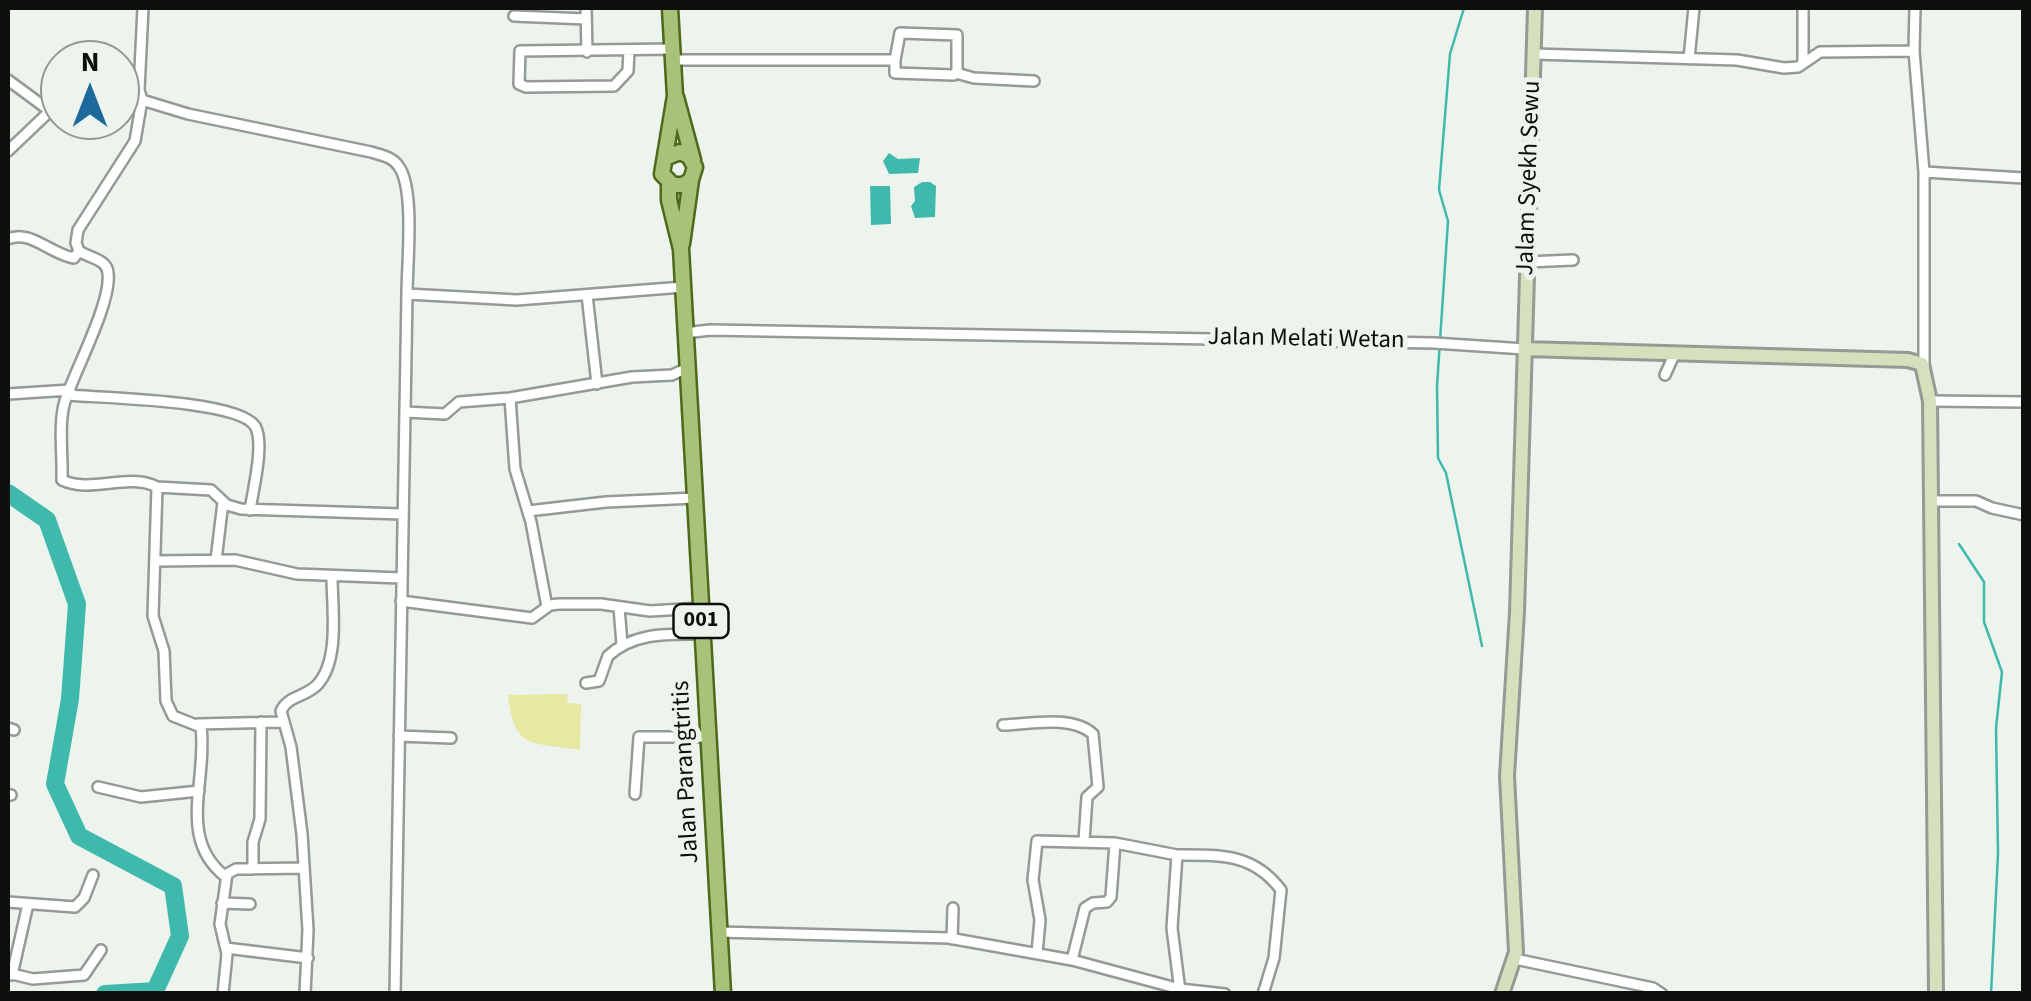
<!DOCTYPE html>
<style>
body{margin:0}
#map{position:relative;width:2031px;height:1001px;overflow:hidden;background:#edf4ed;font-family:"Source Sans 3",sans-serif}
canvas{display:block}
.frame{position:absolute;inset:0;border:10px solid #0d0f0d;pointer-events:none}
.north{position:absolute;left:40px;top:40px;width:100px;height:100px;box-sizing:border-box;background:#edf4ed;border:2px solid #939893;border-radius:50%;rotate:0deg;font-size:28px;font-weight:700;line-height:40px;text-align:center;color:#0d0f0d}
.north::after{content:'';display:block;margin:auto;width:35px;height:45px;background:#1e699c;clip-path:polygon(50% 0,100% 100%,50% 72%,0 100%)}
</style>
<div id="map">
<canvas width="2031" height="1001"></canvas>
<div class="frame"></div>
<div class="north">N</div>
</div>
<script>
const context = document.querySelector('canvas').getContext('2d');
context.lineJoin = 'round';
function paint(path, color) {
  context.fillStyle = color;
  context.fill(path, 'evenodd');
}
function stroke(path, color, width, dash) {
  context.strokeStyle = color;
  context.lineWidth = width;
  context.lineCap = dash ? 'butt' : 'round';
  context.setLineDash(dash || []);
  context.stroke(path);
}
function drawText(font, color, halo, rows, align = 'center') {
  context.font = font + ' "Source Sans 3",sans-serif';
  context.lineWidth = 10;
  context.setLineDash([]);
  context.textBaseline = 'middle';
  context.strokeStyle = halo;
  context.fillStyle = color;
  for (const [text, x, y, turn = 0] of rows) {
    context.save();
    context.translate(x, y);
    context.rotate((+turn || 0) * Math.PI / 180);
    context.textAlign = isNaN(turn) ? turn : align;
    if (halo) context.strokeText(text, 0, 0);
    context.fillText(text, 0, 0);
    context.restore();
  }
}
const green = new Path2D(`
 M 567,694 L 568,703 L 581,704 L 580,750 C 531,742 514,750 508,695 Z`);
const water = new Path2D(`
 M 889,153 L 898,159 L 920,158 L 918,173 L 889,174 L 883,161 Z
 M 922,182 L 930,182 L 936,186 L 935,217 L 915,218 L 911,206 L 915,201 L 914,187 Z
 M 870,186 L 890,186 L 891,224 L 871,225 Z`);
const stream = new Path2D(`
 M 1464,8 L 1450,54 L 1439,190 L 1448,221 L 1437,386 L 1438,458 L 1446,473 L 1482,646
 M 1959,544 L 1984,582 L 1984,622 L 2002,672 L 1996,728 L 1998,854 L 1991,994`);
const river = new Path2D(`
 M 8,493 L 47,520 L 77,604 L 70,699 L 55,784 L 79,836 L 173,886 L 180,936 L 155,991 L 105,994`);
const street = new Path2D(`
 M 143,8 L 139,90 L 142,100 L 188,114 L 371,152 C 381,155 393,157 399,167 C 415,189 407,265 407,294 L 395,994
 M 586,8 L 587,52
 M 1803,8 L 1803,63
 M 514,16 L 586,19
 M 629,50 L 628,71 L 614,86 L 526,87 L 519,84 L 520,51 L 672,49
 M 1914,51 L 1915,8
 M 1534,54 L 1737,60 L 1784,68 L 1798,67 L 1820,52 L 1914,51 L 1924,172 L 1924,367
 M 1689,59 L 1694,8
 M 673,60 L 895,60 L 895,73 L 954,75 L 957,71 L 957,35 L 900,33 L 895,60
 M 956,73 L 974,78 L 1034,81
 M 8,80 L 50,111 L 60,115
 M 142,100 L 135,141 L 78,230 L 76,243 L 79,251 C 89,258 107,259 108,273 C 112,302 75,370 65,401 C 58,424 63,455 62,480 C 90,494 129,472 157,487 L 153,616 L 164,651 L 166,701 L 173,716 L 201,727 C 208,780 176,839 226,877
 M 120,103 L 140,96
 M 77,120 L 83,120
 M 8,151 L 50,111
 M 1924,172 L 2024,178
 M 8,239 C 30,229 50,254 74,258 L 79,251
 M 1527,262 L 1573,260
 M 407,294 L 517,300 L 683,287
 M 587,295 L 597,384
 M 685,333 L 710,330 L 1434,343 L 1525,349
 M 1665,375 L 1675,353
 M 8,394 L 70,390
 M 68,395 C 102,398 238,400 255,426 C 265,443 253,490 250,510
 M 510,398 L 515,469 L 531,522 L 547,607
 M 1930,401 L 2024,402
 M 405,412 L 445,414 L 459,402 L 510,398 L 632,377 L 672,375 L 687,368
 M 157,487 L 211,490 L 227,505 L 241,509 L 402,514
 M 1932,501 L 1976,501 L 1992,508 L 2024,515
 M 528,511 L 606,502 L 695,498
 M 216,560 L 223,502
 M 155,561 L 235,560 L 297,574 L 401,578
 M 401,601 L 532,618 L 550,605 L 559,604 L 601,604 L 650,611 L 700,608
 M 619,607 L 622,645
 M 586,683 L 599,681 L 608,656 C 634,632 668,634 702,634
 M 198,724 L 281,722
 M 1003,725 C 1030,724 1072,715 1093,734 L 1098,787 L 1087,797 L 1084,841
 M 8,728 L 14,730
 M 399,736 L 451,738
 M 98,787 L 141,797 L 199,791
 M 635,794 L 639,737 L 707,737
 M 8,795 L 11,795
 M 253,869 L 253,842 L 260,819 L 261,722
 M 8,902 L 75,907 L 84,898 L 93,875
 M 222,903 L 250,904
 M 719,932 L 949,938 L 1072,960 L 1180,989 L 1225,994
 M 952,939 L 953,908
 M 226,948 L 308,958
 M 1037,953 L 1040,920 L 1033,880 L 1037,841 L 1115,843 L 1177,855
 M 1515,959 L 1653,988 L 1662,994
 M 1072,960 L 1085,908 L 1093,903 L 1107,902 L 1111,897 L 1115,843
 M 8,973 L 33,979 L 84,975 L 101,950
 M 12,975 L 28,904
 M 1180,991 L 1172,928 L 1177,855 C 1220,855 1253,853 1281,890 L 1274,958 L 1263,994
 M 223,994 L 227,954 L 220,924 L 227,874 L 236,869 L 304,868
 M 305,994 L 308,930 L 302,834 L 291,747 L 281,711 C 288,695 307,697 318,684 C 340,659 332,608 332,576`);
const secondary = new Path2D(`
 M 1525,349 L 1908,360 L 1922,364 L 1930,401 L 1936,994
 M 1502,994 L 1516,952 L 1507,776 L 1517,612 L 1535,8`);
const primary = new Path2D(`
 M 676,97 L 693,160
 M 665,158 L 680,152 L 689,156 L 695,167 L 691,180 L 683,185 L 673,185 L 662,174 L 675,96 L 670,8
 M 669,183 L 669,200 L 681,249 L 723,994
 M 682,244 L 691,180`);
const shields = [
 [701,621,55]
];
const shieldNames = [
 ["001",701,621]
];
const streetNames = [
 ["Jalam Syekh Sewu",1530,178,-88],
 ["Jalan Melati Wetan",1306,340,1],
 ["Jalan Parangtritis",687,772,-93]
];
paint(green, '#e7e8a2');
paint(water, '#40b9ad');
stroke(stream, '#40b9ad', 2.5);
stroke(river, '#40b9ad', 18);
stroke(street, '#949a94', 14);
stroke(secondary, '#949a94', 18);
stroke(primary, '#4d6919', 19);
stroke(street, '#fff', 9);
stroke(secondary, '#d4e1bc', 12);
stroke(primary, '#a9c279', 14);
for (const [x, y, w] of shields) {
  const box = new Path2D();
  box.roundRect(x - w / 2, y - 17, w, 34, 8);
  context.fillStyle = '#edf4ed';
  context.fill(box);
  stroke(box, '#0d0f0d', 2.5);
}
drawText('bold 22px', '#0d0f0d', null, shieldNames);
drawText('25px', '#0d0f0d', '#edf4ed', streetNames);
</script>
